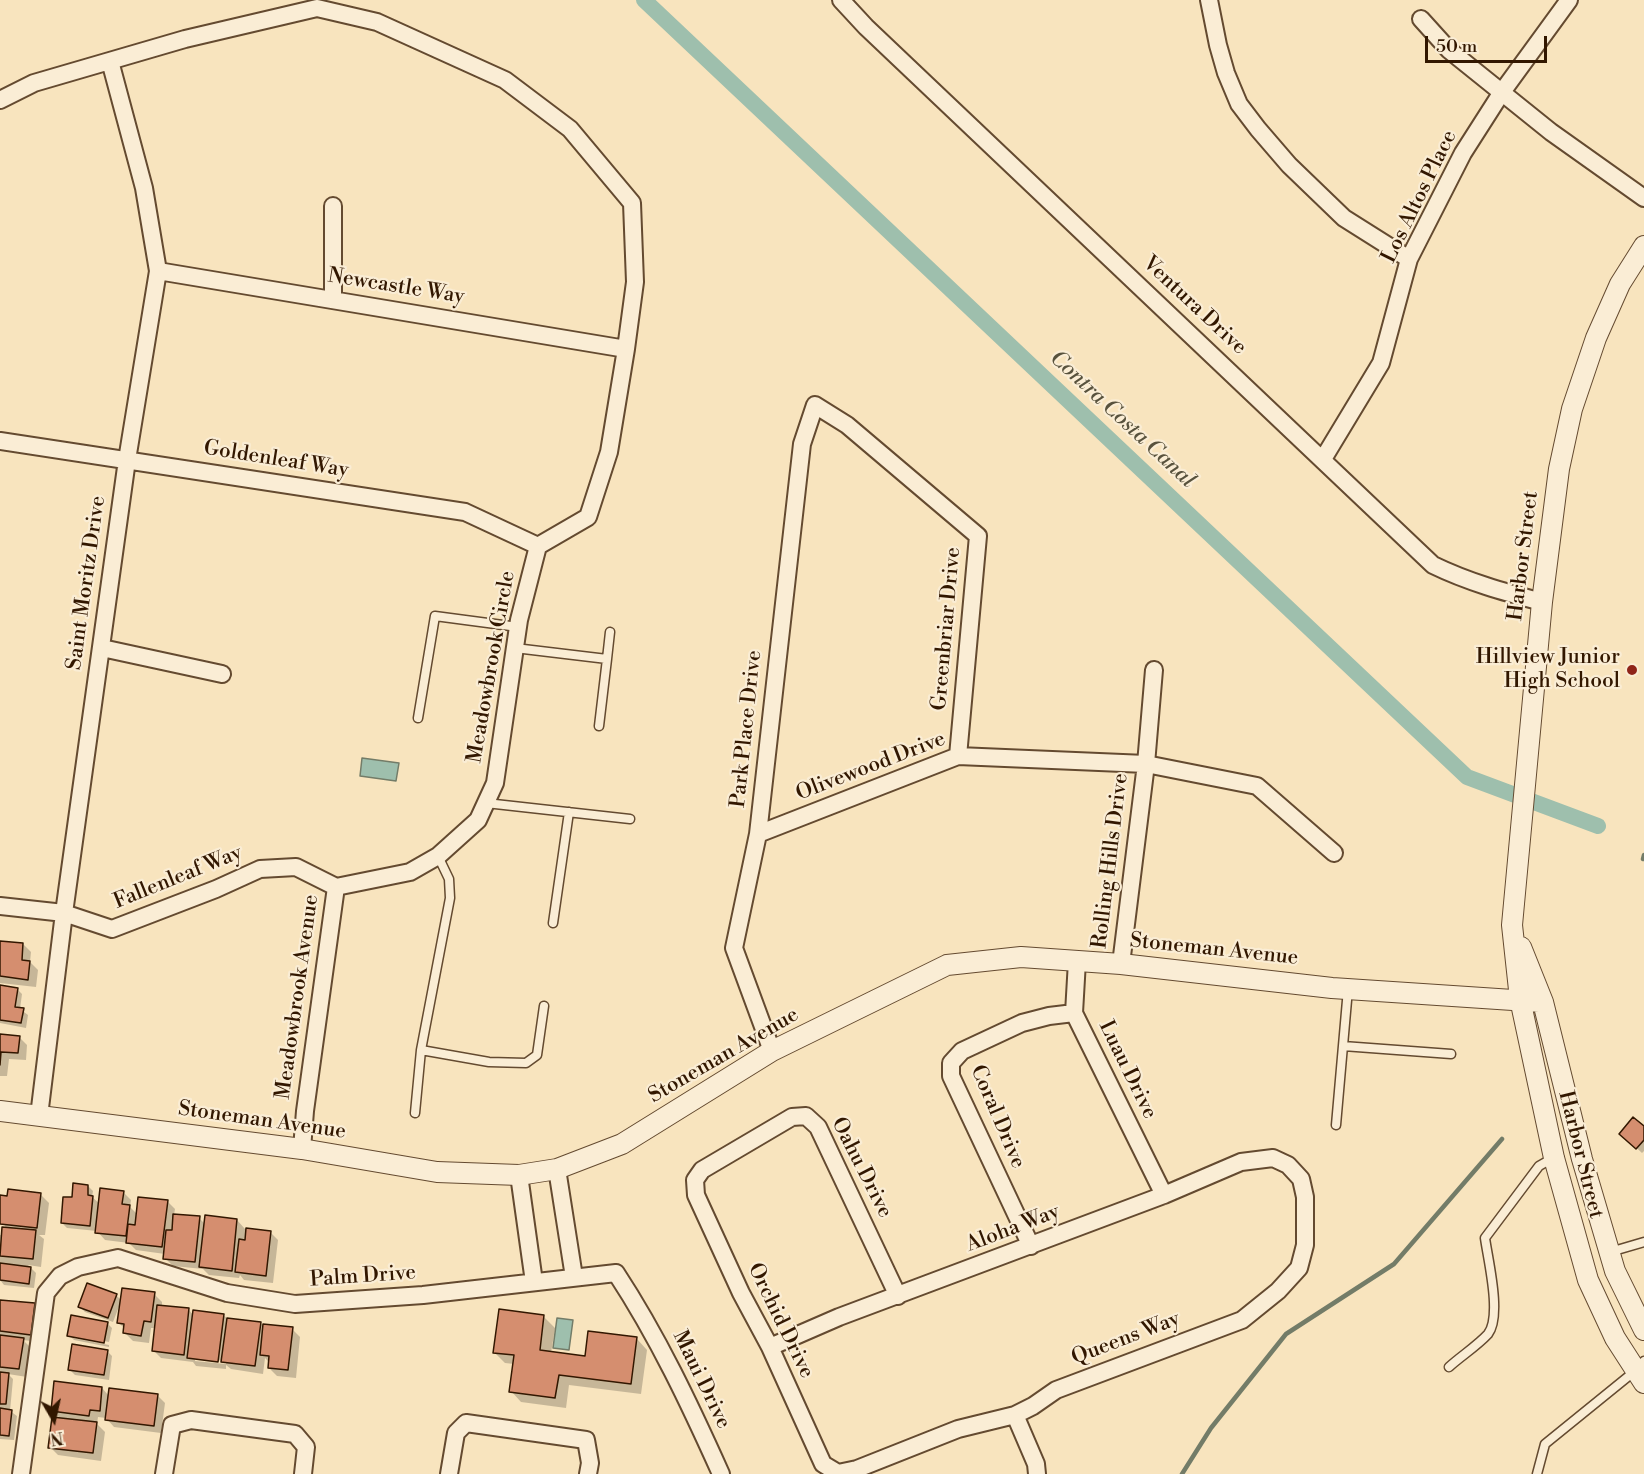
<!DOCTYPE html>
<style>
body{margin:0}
#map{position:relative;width:1644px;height:1474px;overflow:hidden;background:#f8e4be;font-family:"Libre Bodoni",serif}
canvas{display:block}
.north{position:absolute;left:24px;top:1390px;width:60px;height:60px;-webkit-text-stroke:4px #faedd5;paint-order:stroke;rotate:171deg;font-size:16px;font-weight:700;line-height:24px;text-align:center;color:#321700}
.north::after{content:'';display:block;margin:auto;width:21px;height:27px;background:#321700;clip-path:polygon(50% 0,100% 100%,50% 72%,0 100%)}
.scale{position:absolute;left:1425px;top:36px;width:122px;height:27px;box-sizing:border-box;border:3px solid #321700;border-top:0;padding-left:8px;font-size:18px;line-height:21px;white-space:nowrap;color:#321700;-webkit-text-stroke:4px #faedd5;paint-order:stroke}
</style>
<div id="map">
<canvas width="1644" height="1474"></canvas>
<div class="north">N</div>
<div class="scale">50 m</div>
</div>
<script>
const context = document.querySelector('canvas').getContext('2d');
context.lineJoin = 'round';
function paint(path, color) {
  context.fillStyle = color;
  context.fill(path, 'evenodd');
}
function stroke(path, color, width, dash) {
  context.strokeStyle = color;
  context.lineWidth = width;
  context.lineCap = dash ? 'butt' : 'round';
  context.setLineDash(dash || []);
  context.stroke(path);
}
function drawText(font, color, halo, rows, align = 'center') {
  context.font = font + ' "Libre Bodoni",serif';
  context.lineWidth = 4.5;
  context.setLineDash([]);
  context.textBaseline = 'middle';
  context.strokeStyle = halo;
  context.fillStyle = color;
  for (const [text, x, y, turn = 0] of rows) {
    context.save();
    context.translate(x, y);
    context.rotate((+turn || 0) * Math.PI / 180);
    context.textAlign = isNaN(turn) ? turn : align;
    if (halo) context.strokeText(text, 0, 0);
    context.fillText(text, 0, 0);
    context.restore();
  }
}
const water = new Path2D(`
 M 362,758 L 399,763 L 396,781 L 360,776 Z
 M 557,1318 L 573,1320 L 569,1350 L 553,1348 Z`);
const shadow = new Path2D(`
 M 0,942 L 23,944 L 31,952 L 30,962 L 38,970 L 36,987 L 0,983 Z
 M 0,987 L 17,989 L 22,994 L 20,1009 L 28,1015 L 26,1028 L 0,1023 Z
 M 0,1036 L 19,1037 L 27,1045 L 26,1060 L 9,1059 L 7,1076 L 0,1076 Z
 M 1644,1128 L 1644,1151 L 1642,1153 L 1626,1138 Z
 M 88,1186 L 93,1191 L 92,1197 L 100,1204 L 123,1192 L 131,1200 L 130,1207 L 138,1215 L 167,1201 L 175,1209 L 174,1215 L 199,1218 L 205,1224 L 237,1220 L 245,1229 L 270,1232 L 278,1240 L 273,1283 L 244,1280 L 240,1275 L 239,1278 L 209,1275 L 203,1269 L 173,1266 L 165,1258 L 165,1254 L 136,1250 L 129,1243 L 105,1240 L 97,1231 L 67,1228 L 62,1223 L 73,1199 Z
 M 41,1195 L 49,1203 L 45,1235 L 39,1235 L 44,1239 L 41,1267 L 28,1265 L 36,1273 L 34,1288 L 4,1285 L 0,1280 L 0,1235 L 2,1235 L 7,1229 L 0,1219 L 0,1197 Z
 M 154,1294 L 162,1302 L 162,1307 L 189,1310 L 193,1315 L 223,1315 L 228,1319 L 292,1329 L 300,1337 L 296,1378 L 277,1376 L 269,1368 L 270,1363 L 265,1358 L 263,1374 L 231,1369 L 226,1365 L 226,1369 L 196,1366 L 193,1362 L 161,1358 L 153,1350 L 156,1328 L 151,1328 L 149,1343 L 133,1341 L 125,1333 L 125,1329 L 119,1323 L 120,1304 L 113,1322 L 85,1312 L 80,1307 L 116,1295 L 122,1301 ZM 195,1358 L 226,1361 L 226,1364 L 195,1361 Z
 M 0,1301 L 34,1305 L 42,1313 L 39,1342 L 23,1340 L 31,1348 L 27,1377 L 8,1374 L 13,1379 L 10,1411 L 17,1416 L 14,1440 L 0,1439 Z
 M 544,1317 L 555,1328 L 551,1353 L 586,1357 L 637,1339 L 647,1350 L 641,1394 L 569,1385 L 566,1408 L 521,1402 L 511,1391 L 514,1364 L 505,1363 L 494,1352 Z
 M 107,1323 L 112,1328 L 109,1342 L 73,1335 L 73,1338 L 109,1345 L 109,1347 L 74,1340 L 69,1335 Z
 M 107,1351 L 112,1356 L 109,1380 L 75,1375 L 70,1370 Z
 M 102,1388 L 109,1396 L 157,1395 L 165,1403 L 161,1433 L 114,1427 L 106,1418 L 98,1417 L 97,1424 L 105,1432 L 101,1461 L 58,1455 L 50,1447 L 61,1419 L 52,1411 Z`);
const stream = new Path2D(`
 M 1643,859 L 1644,855
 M 1182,1474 L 1211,1428 L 1286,1334 L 1394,1264 L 1502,1139`);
const canal = new Path2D(`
 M 644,0 L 1467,777 L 1598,826`);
const building = new Path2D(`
 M 0,941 L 23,943 L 22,960 L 30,961 L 28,980 L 0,976 Z
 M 0,985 L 18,988 L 15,1007 L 24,1008 L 21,1023 L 0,1020 Z
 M 0,1034 L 20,1036 L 18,1053 L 1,1052 L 0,1065 Z
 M 1633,1117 L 1644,1126 L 1644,1140 L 1636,1149 L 1619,1134 Z
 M 73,1183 L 88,1185 L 88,1195 L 93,1196 L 90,1226 L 61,1223 L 63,1197 L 72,1197 Z
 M 100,1188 L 124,1191 L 122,1204 L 130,1205 L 126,1236 L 95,1233 Z
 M 8,1189 L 41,1193 L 37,1228 L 0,1224 L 0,1195 L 7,1196 Z
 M 138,1197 L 168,1200 L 162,1247 L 126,1243 L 128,1224 L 135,1225 Z
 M 173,1214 L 200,1216 L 195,1262 L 163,1259 L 166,1230 L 172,1230 Z
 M 205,1215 L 237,1219 L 232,1271 L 199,1267 Z
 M 2,1227 L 36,1230 L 33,1259 L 0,1256 Z
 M 246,1228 L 271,1231 L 266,1276 L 235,1272 L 239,1239 L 245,1240 Z
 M 0,1263 L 31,1267 L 29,1284 L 0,1280 Z
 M 87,1283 L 117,1294 L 108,1318 L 78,1307 Z
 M 122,1288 L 155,1292 L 151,1322 L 144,1321 L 141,1336 L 123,1333 L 124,1324 L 117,1323 Z
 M 0,1300 L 35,1303 L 31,1335 L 0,1331 Z
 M 157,1305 L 189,1308 L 184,1355 L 152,1351 Z
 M 499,1309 L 544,1315 L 540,1350 L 585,1356 L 588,1331 L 637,1337 L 631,1384 L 559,1375 L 555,1398 L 509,1392 L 514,1355 L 493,1353 Z
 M 193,1310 L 224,1314 L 218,1362 L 187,1358 Z
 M 71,1315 L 108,1322 L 104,1343 L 67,1336 Z
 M 227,1318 L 261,1322 L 255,1366 L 221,1362 Z
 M 263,1324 L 293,1327 L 288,1370 L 268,1368 L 269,1356 L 260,1355 Z
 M 0,1335 L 24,1338 L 19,1369 L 0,1367 Z
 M 72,1344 L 108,1350 L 104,1375 L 68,1370 Z
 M 0,1372 L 9,1373 L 6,1404 L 0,1404 Z
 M 54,1381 L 102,1387 L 100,1411 L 90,1410 L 89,1416 L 51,1411 Z
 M 109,1388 L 158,1394 L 154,1426 L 105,1420 Z
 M 0,1408 L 12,1410 L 9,1436 L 0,1435 Z
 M 52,1417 L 97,1422 L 93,1453 L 48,1448 Z`);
const service = new Path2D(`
 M 515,648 L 607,659 L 599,726
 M 607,659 L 610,632
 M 418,718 L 435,616 L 518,627
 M 486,803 L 630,819
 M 553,923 L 569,812
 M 1343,1046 L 1451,1054
 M 421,1050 L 489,1062 L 526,1063 L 537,1055 L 544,1006
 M 415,1113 L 421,1050 L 450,898 L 449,879 L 438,856
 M 1336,1125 L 1348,989
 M 1610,1252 L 1644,1242
 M 1449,1367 C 1461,1356 1477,1346 1488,1334 C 1502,1316 1488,1260 1485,1238 L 1539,1166 L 1553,1158
 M 1537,1474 L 1545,1444 L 1635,1371 L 1644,1361`);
const minor = new Path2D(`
 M 841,0 L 866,27 L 1433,565 C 1468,582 1504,592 1542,602
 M 1209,0 L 1218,45 L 1226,73 L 1239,104 L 1258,129 L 1289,165 L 1344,218 L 1409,259
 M 1421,19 L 1449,50 L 1551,132 L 1644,198
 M 0,100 L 34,83 L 185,39 L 317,8 L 377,22 L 505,80 L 570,129 L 632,203 L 635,282 L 626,349 L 609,452 L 588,517 L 538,546 L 519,620 L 495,783 L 478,820 L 438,856 L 410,872 L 336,887
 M 158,271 L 626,349
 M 333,300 L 333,206
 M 0,441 L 465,512 L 538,546
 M 1323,459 L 1381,363 L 1409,259 L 1463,153 L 1502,92 L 1569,0
 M 102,648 L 222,674
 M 758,834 L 958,756 L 1146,764 L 1257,786 L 1334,853
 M 0,906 L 64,913 L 112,929 L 216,889 L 260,869 L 296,867 L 336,887
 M 1077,961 L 1074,1013 L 1164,1195
 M 1121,964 L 1146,764 L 1154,670
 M 772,1051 L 734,948 L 758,834 L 802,444 L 815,405 L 847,425 L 978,536 L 958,756
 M 39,1116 L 64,913 L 127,460 L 158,271 L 144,188 L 110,61
 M 302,1149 L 305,1111 L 336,887
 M 557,1169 L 574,1277
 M 519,1175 L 534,1282
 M 1031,1246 L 951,1076 L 951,1063 L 962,1051 L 1022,1023 L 1049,1016 L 1074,1013
 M 770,1347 L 839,1317 L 1164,1195 L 1241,1162 L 1273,1158 L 1288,1165 L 1301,1179 L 1305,1197 L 1305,1245 L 1299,1268 L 1278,1291 L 1242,1320 L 1056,1390 L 1033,1406 L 1015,1415 L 958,1429 L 857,1469 L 838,1473 L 823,1464 L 770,1347 L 741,1293 L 696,1195 L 695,1180 L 702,1170 L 792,1117 L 806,1116 L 818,1127 L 898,1296
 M 1015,1415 L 1036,1464 L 1037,1474
 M 21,1474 L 46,1293 L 60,1276 L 78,1267 L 118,1258 L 227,1293 L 295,1304 L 423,1295 L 616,1273 C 658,1337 690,1405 721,1474
 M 164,1474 L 172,1425 L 191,1420 L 295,1434 L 306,1447 L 303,1474
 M 449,1474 L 456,1433 L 466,1423 L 586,1440 L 590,1463 L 588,1474`);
const tertiary = new Path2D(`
 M 1644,246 L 1620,284 L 1596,338 L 1572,409 L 1559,469 L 1542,602 L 1512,925 L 1520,999 L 1554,1158 L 1588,1280 L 1615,1338 L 1644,1383
 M 1521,947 L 1543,1002 L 1582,1159 L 1615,1271 L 1644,1330
 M 0,1111 L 302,1149 L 437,1172 L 519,1175 L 557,1169 L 622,1144 L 772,1051 L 947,965 L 1021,957 L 1121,964 L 1332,988 L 1543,1002`);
const markers = [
 [1632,670,6,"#8f2418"]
];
const streetNames = [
 ["Los Altos Place",1420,197,-64],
 ["Newcastle Way",396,287,9],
 ["Ventura Drive",1194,306,43],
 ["Goldenleaf Way",276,460,9],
 ["Harbor Street",1524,556,-83],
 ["Saint Moritz Drive",87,583,-82],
 ["Greenbriar Drive",947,629,-85],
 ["Meadowbrook Circle",492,667,-80],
 ["Park Place Drive",747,729,-84],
 ["Olivewood Drive",871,767,-21],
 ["Rolling Hills Drive",1111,861,-83],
 ["Fallenleaf Way",178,878,-22],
 ["Stoneman Avenue",1214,950,6],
 ["Meadowbrook Avenue",298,997,-82],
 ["Stoneman Avenue",724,1056,-30],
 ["Luau Drive",1127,1070,64],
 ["Coral Drive",997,1117,67],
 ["Stoneman Avenue",262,1121,8],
 ["Harbor Street",1580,1155,76],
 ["Oahu Drive",861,1168,63],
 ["Aloha Way",1013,1229,-21],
 ["Palm Drive",363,1277,-4],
 ["Orchid Drive",780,1321,64],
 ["Queens Way",1126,1339,-21],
 ["Maui Drive",701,1380,64]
];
const poiNames = [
 ["Hillview Junior",1620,658],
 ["High School",1620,682]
];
const waterNames = [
 ["Contra Costa Canal",1122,420,43]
];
paint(water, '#9ebfad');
stroke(water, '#737c68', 1.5);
paint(shadow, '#0003');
stroke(stream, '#737c68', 4.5);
stroke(canal, '#9ebfad', 16);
paint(building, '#d58e6f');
stroke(building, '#321700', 1.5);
stroke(service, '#644a30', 11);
stroke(minor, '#644a30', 20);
stroke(tertiary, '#644a30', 22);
stroke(service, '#faedd5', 8);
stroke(minor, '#faedd5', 16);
stroke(tertiary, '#faedd5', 20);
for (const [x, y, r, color] of markers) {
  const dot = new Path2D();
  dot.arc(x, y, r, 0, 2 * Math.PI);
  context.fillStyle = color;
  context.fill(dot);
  stroke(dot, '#faedd5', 2);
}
drawText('21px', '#321700', '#faedd5', streetNames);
drawText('21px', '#321700', '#faedd5', poiNames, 'right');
drawText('italic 22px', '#58523d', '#faedd5', waterNames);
</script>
